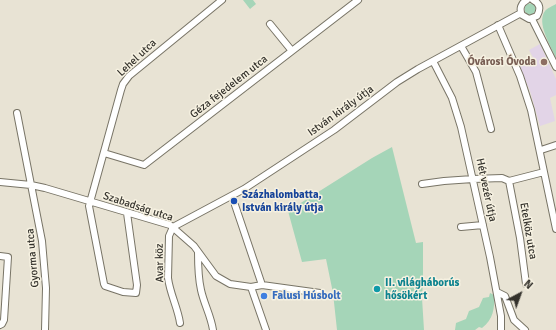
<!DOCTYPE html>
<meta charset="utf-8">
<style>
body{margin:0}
#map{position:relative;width:556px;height:330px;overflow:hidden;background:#e8e3d4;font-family:Signika,sans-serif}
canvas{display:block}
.north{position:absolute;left:500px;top:274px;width:40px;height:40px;-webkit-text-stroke:3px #f6f1e1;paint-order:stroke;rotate:41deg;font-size:11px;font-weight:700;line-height:16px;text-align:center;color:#34322c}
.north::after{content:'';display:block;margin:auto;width:14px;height:18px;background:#34322c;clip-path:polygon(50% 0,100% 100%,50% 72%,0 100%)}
</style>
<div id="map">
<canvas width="556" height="330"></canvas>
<div class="north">N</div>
</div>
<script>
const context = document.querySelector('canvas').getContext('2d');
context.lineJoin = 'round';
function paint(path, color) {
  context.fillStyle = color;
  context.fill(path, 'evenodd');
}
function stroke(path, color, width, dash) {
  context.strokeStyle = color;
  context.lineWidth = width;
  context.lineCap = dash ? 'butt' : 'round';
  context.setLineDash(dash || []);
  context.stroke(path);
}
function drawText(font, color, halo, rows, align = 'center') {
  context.font = font + ' Signika,sans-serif';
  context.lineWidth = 3;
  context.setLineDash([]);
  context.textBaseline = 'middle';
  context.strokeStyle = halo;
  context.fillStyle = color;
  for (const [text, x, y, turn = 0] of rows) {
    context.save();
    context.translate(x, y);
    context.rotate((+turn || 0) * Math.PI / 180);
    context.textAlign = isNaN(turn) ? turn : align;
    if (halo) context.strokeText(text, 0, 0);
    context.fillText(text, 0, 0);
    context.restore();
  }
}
const commercial = new Path2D(`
 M 540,44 L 556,79 L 556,95 L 550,98 L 555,121 L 540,126 L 530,91 L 519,66 L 534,59 L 529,50 Z`);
const green = new Path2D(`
 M 243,0 L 253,0 L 256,4 L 250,9 Z
 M524.5 9a5.5 5.5 0 1 1 11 0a5.5 5.5 0 1 1-11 0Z
 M 556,4 L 556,58 C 551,46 536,23 545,11 C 547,8 553,6 556,4 Z
 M 392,147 L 416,243 L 423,242 L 423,280 L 422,298 L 424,330 L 337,330 L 333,293 L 326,259 L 302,262 L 288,211 L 372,158 Z
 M 490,293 L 494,295 C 495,308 493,320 482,328 L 479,327 L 475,330 L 455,330 L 456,323 L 466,319 L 469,311 L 479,307 L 483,298 L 489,297 Z`);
const minor = new Path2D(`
 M 527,0 C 521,3 519,9 522,15 L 529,19 L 537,16 C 541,9 540,3 533,0
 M 532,19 L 556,67
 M 270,24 L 292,51
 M 498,25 L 520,76 L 531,110 L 556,229
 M 461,46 L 476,72 L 491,129
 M 433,61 L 452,98 L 461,127 L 490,257 L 501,316 L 501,330
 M 17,113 L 42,241 L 46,288 L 45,330
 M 541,150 L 556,145
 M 104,153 L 144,165 L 358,0
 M 509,181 L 520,238 L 526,284
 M 0,182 L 31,185 L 45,188 L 170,225 L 194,246 L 216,276 L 230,284 L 251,287 L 262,285 L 320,293
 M 422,184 L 444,181 L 473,179 L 502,178 L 509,181 L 544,172
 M 235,205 L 262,285
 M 127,213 L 137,285 L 136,293 L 123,292 L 105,286 L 104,284 L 89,206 L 121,90 L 123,84 L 129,76 L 222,0
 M 461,227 L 483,225
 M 198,252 C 198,265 198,277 201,290 C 204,304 211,316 213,330
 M 0,256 L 8,257 L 4,320 L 2,324 L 0,325
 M 251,287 L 266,330
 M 497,292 L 505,296 L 514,320 L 525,330
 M 180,323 C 178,308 170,294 168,278 L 169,236 L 173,227 L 244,189 L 334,130 L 397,82 L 418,69 L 521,13`);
const markers = [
 [544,62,4,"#8d6e63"],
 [234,201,4,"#1a4fb4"],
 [377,289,4,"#0f9aa8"],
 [264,296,4,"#3f7fe0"]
];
const streetNames = [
 ["Lehel utca",137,58,-43],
 ["Géza fejedelem utca",229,87,-38],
 ["István király útja",341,111,-36],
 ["Hét vezér útja",486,190,78],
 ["Szabadság utca",138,207,18],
 ["Etelköz utca",528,231,80],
 ["Gyorma utca",33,258,-95],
 ["Avar köz",160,263,-91]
];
const educationNames = [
 ["Óvárosi Óvoda",536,62]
];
const transitNames = [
 ["Százhalombatta,",242,195],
 ["István király útja",242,208]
];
const cultureNames = [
 ["II. világháborús",385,283],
 ["hősökért",385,296]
];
const shopNames = [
 ["Falusi Húsbolt",272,296]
];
paint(commercial, '#e2d4e7');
paint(green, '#a5d5b8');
stroke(minor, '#787466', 8);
stroke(minor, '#fff', 6);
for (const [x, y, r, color] of markers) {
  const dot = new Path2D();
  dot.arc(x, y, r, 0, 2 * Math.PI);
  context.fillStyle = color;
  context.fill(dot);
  stroke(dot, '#f6f1e1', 1.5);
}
drawText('11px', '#34322c', '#f6f1e1', streetNames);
drawText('bold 11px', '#785e54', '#f6f1e1', educationNames, 'right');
drawText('bold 11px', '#164399', '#f6f1e1', transitNames, 'left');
drawText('bold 11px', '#0d838f', '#f6f1e1', cultureNames, 'left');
drawText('bold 11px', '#366cbe', '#f6f1e1', shopNames, 'left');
</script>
